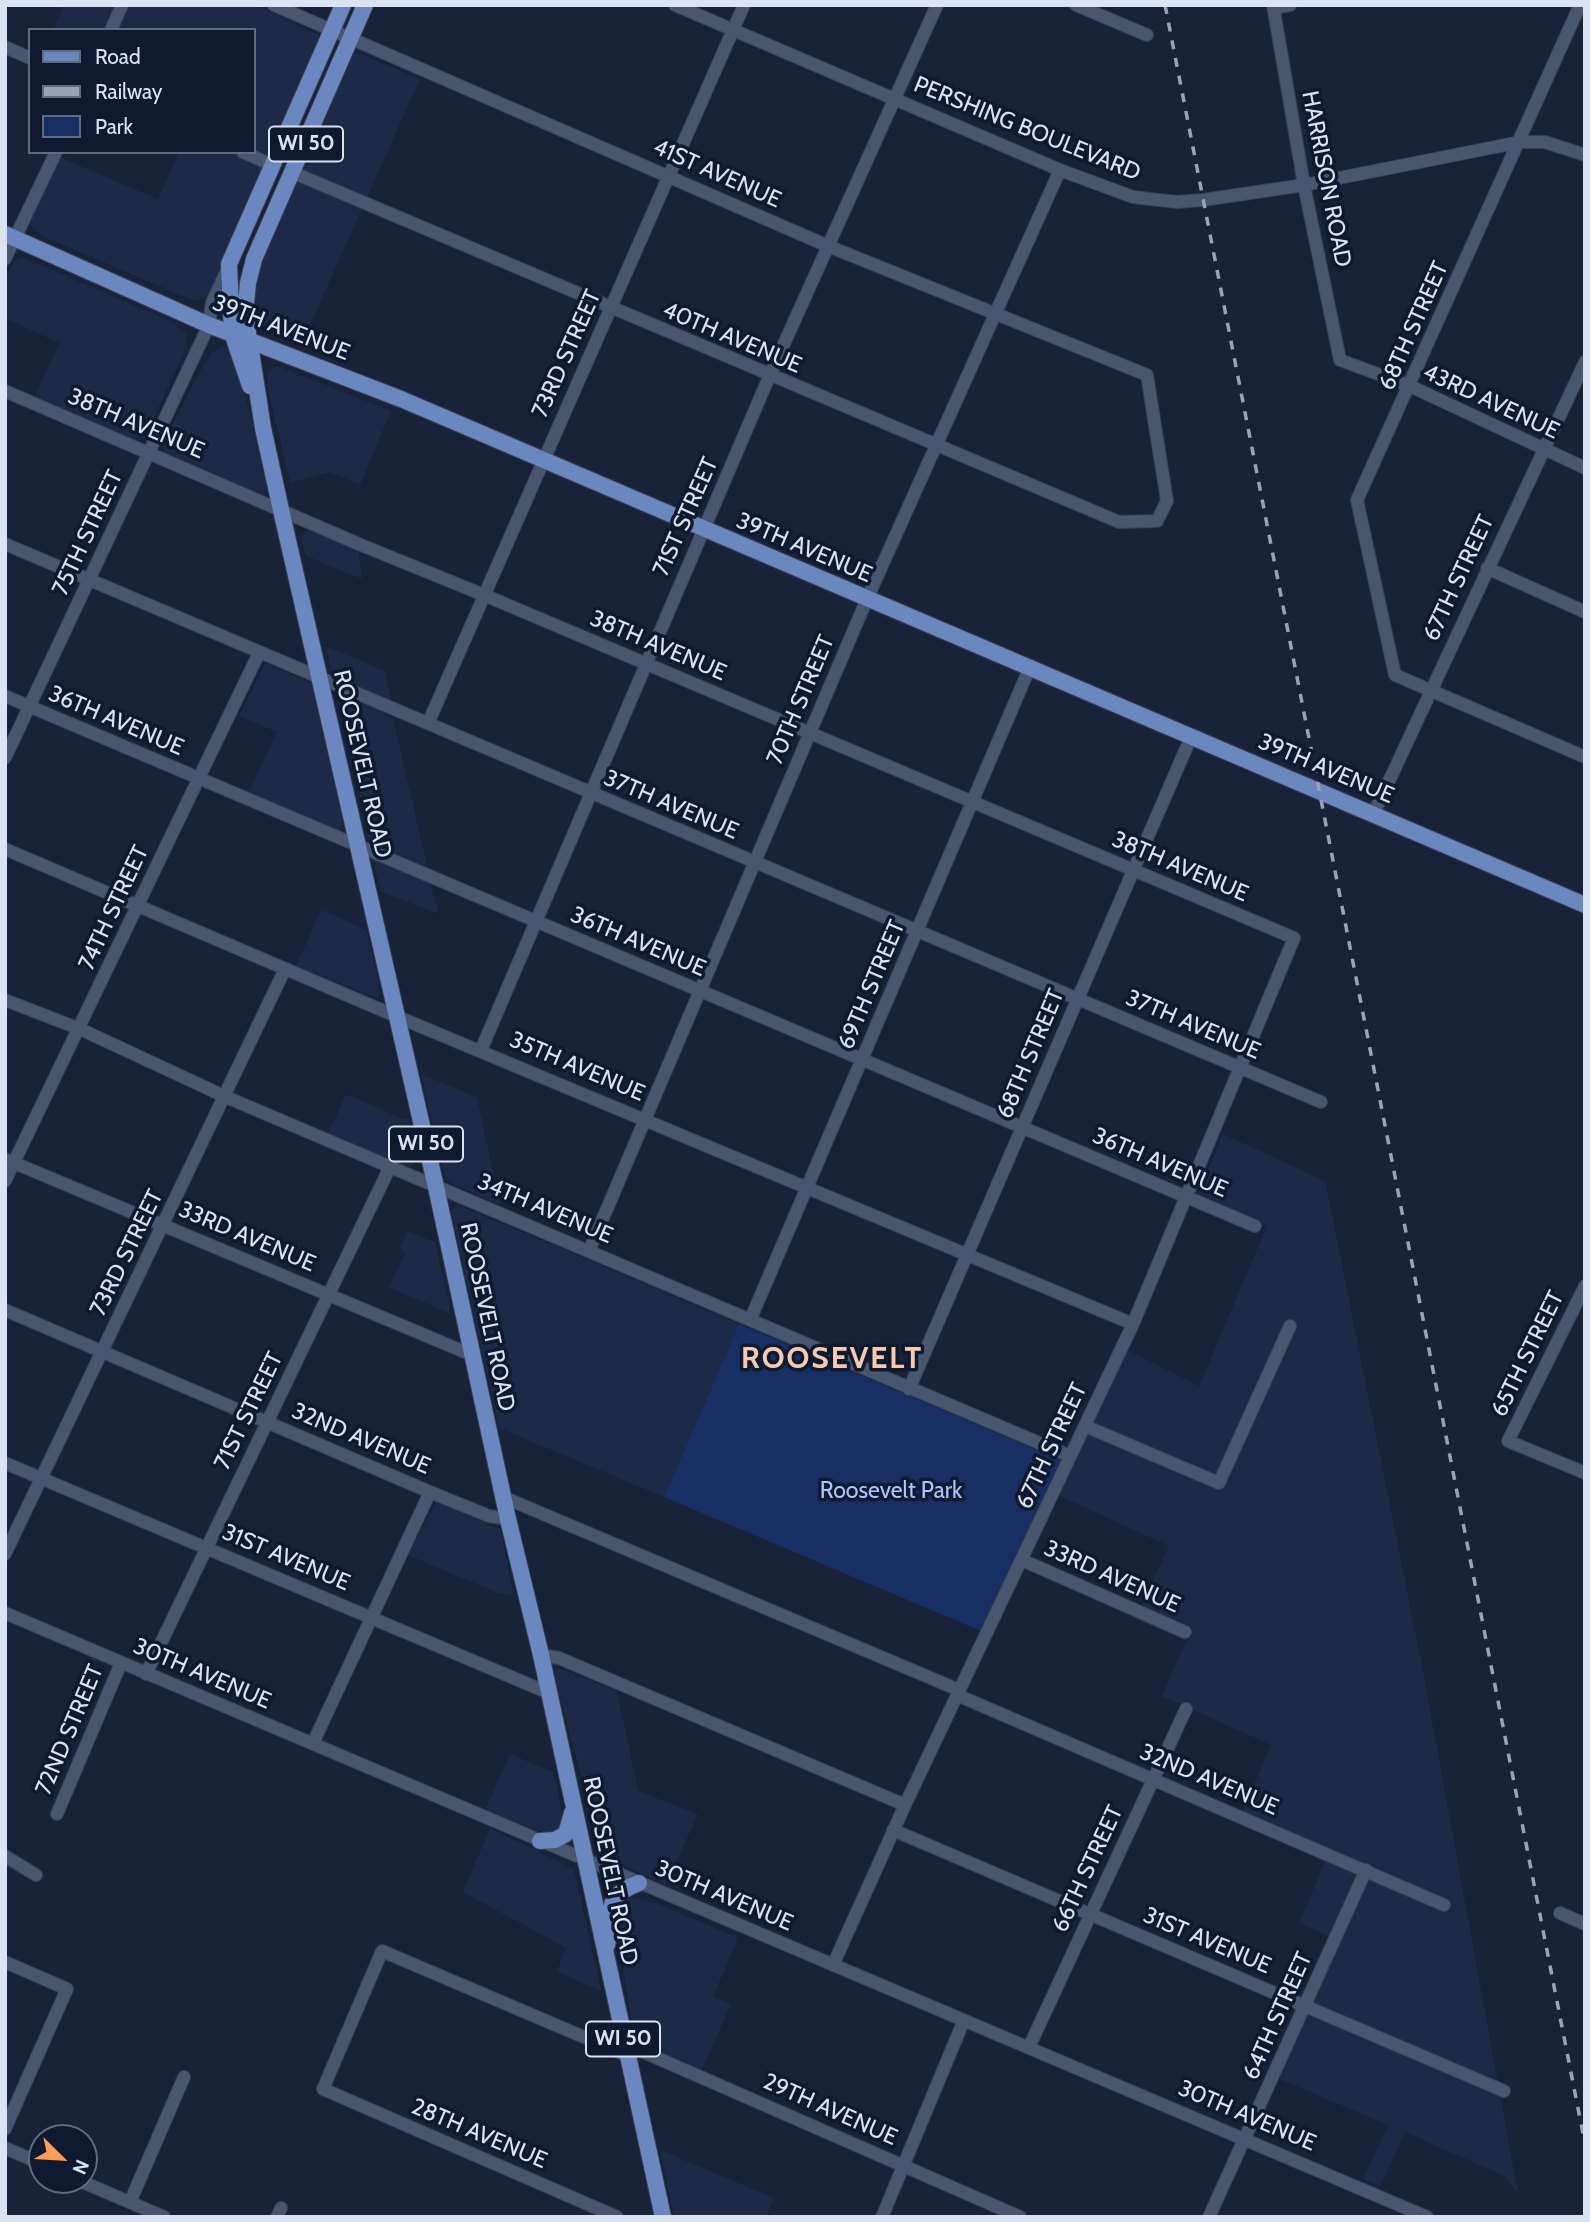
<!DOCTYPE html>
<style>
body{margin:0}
#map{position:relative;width:1590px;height:2222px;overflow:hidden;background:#18233a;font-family:Cabin,sans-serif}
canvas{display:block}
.frame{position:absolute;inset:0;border:7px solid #dbe3f3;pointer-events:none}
.legend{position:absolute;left:28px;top:28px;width:228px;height:126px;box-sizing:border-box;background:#0f1a30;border:2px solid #616a7e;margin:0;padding:9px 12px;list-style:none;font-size:21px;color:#dbe3f3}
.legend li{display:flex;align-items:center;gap:14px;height:35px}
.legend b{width:35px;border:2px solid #616a7e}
.north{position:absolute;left:28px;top:2124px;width:70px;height:70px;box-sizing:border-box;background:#0f1a30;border:2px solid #616a7e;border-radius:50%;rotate:114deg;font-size:19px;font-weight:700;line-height:28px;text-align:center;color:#dbe3f3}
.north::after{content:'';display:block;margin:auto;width:24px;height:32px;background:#fe9c57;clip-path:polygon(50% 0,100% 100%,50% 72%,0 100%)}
</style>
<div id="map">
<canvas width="1590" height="2222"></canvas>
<div class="frame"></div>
<ul class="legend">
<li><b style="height:9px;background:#6b87bf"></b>Road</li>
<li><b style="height:9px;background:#9aa3b5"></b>Railway</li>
<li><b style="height:19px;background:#182f63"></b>Park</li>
</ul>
<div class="north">N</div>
</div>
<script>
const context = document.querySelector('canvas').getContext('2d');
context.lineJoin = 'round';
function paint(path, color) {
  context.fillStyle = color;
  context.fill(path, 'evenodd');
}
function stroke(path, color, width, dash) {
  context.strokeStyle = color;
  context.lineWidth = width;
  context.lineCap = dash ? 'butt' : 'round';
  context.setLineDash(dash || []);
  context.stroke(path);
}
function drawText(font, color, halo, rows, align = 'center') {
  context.font = font + ' Cabin,sans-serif';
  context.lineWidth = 7;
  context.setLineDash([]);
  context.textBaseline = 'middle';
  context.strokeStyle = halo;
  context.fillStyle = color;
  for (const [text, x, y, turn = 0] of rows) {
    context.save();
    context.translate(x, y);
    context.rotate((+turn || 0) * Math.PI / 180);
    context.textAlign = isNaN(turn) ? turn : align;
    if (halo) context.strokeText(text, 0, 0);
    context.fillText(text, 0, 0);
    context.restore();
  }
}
const built = new Path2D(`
 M 64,5 L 255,5 L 317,34 L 321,40 L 206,299 L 192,300 L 42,236 L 29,224 L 59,157 L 158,199 L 179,152 L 254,152 L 254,30 L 53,30 Z
 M 358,53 L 420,79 L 302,343 L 255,323 L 252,308 L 257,274 L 350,55 Z
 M 22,257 L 170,321 L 186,333 L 187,346 L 144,439 L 134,440 L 35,397 L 59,343 L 5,318 L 5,278 L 14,261 Z
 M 225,346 L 238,363 L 267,489 L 262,495 L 163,451 L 165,439 L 202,368 L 213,352 Z
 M 278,366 L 391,411 L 360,485 L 330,472 L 290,483 L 266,380 L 269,371 Z
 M 308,529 L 358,551 L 362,579 L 306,556 L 301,536 Z
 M 326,646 L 385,671 L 390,697 L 384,714 L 393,718 L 438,914 L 380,891 Z
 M 265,663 L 311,683 L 343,821 L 339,832 L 248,794 L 277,732 L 239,716 Z
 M 321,910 L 367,930 L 380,992 L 378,998 L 296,966 Z
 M 421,1074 L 477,1097 L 500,1205 L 446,1181 Z
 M 346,1094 L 401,1118 L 409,1118 L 417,1159 L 413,1166 L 405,1166 L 328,1134 Z
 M 1223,1134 L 1325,1181 L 1424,1677 L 1518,2193 L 1504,2176 L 1405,2132 L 1381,2186 L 1363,2179 L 1388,2125 L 1268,2074 L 1330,1937 L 1299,1923 L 1326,1859 L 1238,1822 L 1271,1745 L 1162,1696 L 1186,1641 L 1135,1619 L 1169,1546 L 1060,1496 L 1119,1346 L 1199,1386 L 1267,1226 L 1198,1194 Z
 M 458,1205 L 739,1324 L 664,1497 L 499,1428 L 451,1211 Z
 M 407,1231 L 435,1242 L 451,1314 L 389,1287 L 405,1254 L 400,1247 Z
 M 436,1502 L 500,1529 L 514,1596 L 498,1593 L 408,1555 Z
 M 558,1668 L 617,1691 L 638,1791 L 698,1814 L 666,1885 L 600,1854 L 590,1808 L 556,1683 L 554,1674 Z
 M 510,1754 L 553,1772 L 564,1819 L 559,1832 L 545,1833 L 485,1810 Z
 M 490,1828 L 574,1869 L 601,1991 L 557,1971 L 566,1948 L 463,1892 Z
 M 630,1897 L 658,1904 L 738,1938 L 713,1997 L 731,2004 L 702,2070 L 642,2044 L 634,2035 L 614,1912 L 625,1898 Z
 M 660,2150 L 774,2198 L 766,2217 L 674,2217 Z`);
const green = new Path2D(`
 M 739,1324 L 1061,1460 L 981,1631 L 664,1497 Z`);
const minor = new Path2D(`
 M 274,5 L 828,246 L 1147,375 L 1167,501 L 1157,521 L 1119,522 L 294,173
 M 675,5 L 1060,170 L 1133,197 L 1177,202 L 1203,200 L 1304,185 L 1520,142 L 1545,142 L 1585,155
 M 1076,5 L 1147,35
 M 1273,5 L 1304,185 L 1340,360 L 1410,386 L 1585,468
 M 1580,5 L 1357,500 L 1395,675 L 1585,757
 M 1274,8 L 1290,5
 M 111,30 L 122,5
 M 5,47 L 30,58
 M 243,152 L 272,165
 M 5,259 L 56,152
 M 5,391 L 361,545 L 484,595 L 1294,938 L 1133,1324 L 905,1805 L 833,1965
 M 5,544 L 1321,1102
 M 1487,568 L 1585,612
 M 5,696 L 1255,1226
 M 429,721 L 744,5
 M 5,758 L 209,325 L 212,302 L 228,268
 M 1374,813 L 1585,362
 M 5,849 L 398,1017 L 1133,1324
 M 5,1000 L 80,1029 L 226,1097 L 1070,1456
 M 481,1050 L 769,377 L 937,5
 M 5,1159 L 472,1355
 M 5,1181 L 259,653
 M 589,1251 L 867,599 L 1060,170
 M 1585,1286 L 1508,1441 L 1585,1473
 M 5,1310 L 430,1492 L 489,1516 L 508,1519
 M 751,1318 L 1030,667
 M 909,1389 L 1191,737
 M 1085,1426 L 1219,1483 L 1290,1326
 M 5,1463 L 549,1693
 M 503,1497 L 959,1690
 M 5,1554 L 285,969
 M 1022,1560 L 1185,1632
 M 5,1613 L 1427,2217
 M 541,1655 L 559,1658 L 905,1805
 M 146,1674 L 390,1167
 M 957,1695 L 1444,1905
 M 313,1743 L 430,1492
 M 57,1814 L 121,1663
 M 893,1830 L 1504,2091
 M 5,1856 L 36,1875
 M 1560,1913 L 1585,1924
 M 5,1962 L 67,1989 L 5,2129
 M 623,2043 L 1020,2217
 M 1029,2047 L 1186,1709
 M 5,2148 L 42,2164
 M 78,2180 L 164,2217
 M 130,2202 L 184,2077
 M 277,2217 L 281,2208
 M 617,2217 L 323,2089 L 382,1951 L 626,2055
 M 882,2217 L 964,2020
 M 1209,2217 L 1366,1870`);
const major = new Path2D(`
 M 365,5 L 254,259 L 248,283 L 245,313 L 263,428 L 281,510 L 436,1187 L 508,1519 L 541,1655 L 663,2217
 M 5,234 L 209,325 L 401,399 L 1585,905
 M 250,386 L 232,333 L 229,264 L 343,5
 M 540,1841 L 555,1840 L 566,1834 L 572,1813
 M 607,1945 C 615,1911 600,1898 639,1883`);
const rail = new Path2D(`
 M 1165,5 L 1585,2144`);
const shields = [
 [306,144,74],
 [426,1144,74],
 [623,2039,74]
];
const shieldNames = [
 ["WI 50",306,144],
 ["WI 50",426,1144],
 ["WI 50",623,2039]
];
const streetNames = [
 ["PERSHING BOULEVARD",1027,129,22],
 ["41ST AVENUE",717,174,24],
 ["HARRISON ROAD",1326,179,79],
 ["68TH STREET",1414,326,-66],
 ["39TH AVENUE",281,328,21],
 ["40TH AVENUE",732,338,23],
 ["73RD STREET",567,354,-66],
 ["43RD AVENUE",1491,402,25],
 ["38TH AVENUE",136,424,23],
 ["71ST STREET",686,517,-66],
 ["75TH STREET",88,533,-65],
 ["39TH AVENUE",804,548,23],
 ["67TH STREET",1459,578,-65],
 ["38TH AVENUE",658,646,23],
 ["70TH STREET",801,700,-67],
 ["36TH AVENUE",116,721,23],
 ["ROOSEVELT ROAD",362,764,77],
 ["39TH AVENUE",1326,769,23],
 ["37TH AVENUE",671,805,23],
 ["38TH AVENUE",1180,867,23],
 ["74TH STREET",114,908,-65],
 ["36TH AVENUE",638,942,23],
 ["69TH STREET",872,985,-67],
 ["37TH AVENUE",1193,1025,23],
 ["68TH STREET",1031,1054,-67],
 ["35TH AVENUE",577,1067,23],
 ["36TH AVENUE",1160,1163,23],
 ["34TH AVENUE",545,1209,23],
 ["33RD AVENUE",247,1237,23],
 ["73RD STREET",127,1253,-64],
 ["ROOSEVELT ROAD",487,1317,78],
 ["65TH STREET",1528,1354,-64],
 ["71ST STREET",249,1411,-64],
 ["32ND AVENUE",361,1439,23],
 ["67TH STREET",1052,1446,-65],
 ["31ST AVENUE",286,1558,23],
 ["33RD AVENUE",1112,1577,24],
 ["30TH AVENUE",202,1674,23],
 ["72ND STREET",70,1730,-67],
 ["32ND AVENUE",1209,1780,23],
 ["66TH STREET",1088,1869,-65],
 ["ROOSEVELT ROAD",610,1871,78],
 ["30TH AVENUE",724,1896,23],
 ["31ST AVENUE",1207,1941,23],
 ["64TH STREET",1278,2016,-66],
 ["29TH AVENUE",830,2110,24],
 ["30TH AVENUE",1247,2116,23],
 ["28TH AVENUE",479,2134,23]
];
const parkNames = [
 ["Roosevelt Park",891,1491]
];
const districtNames = [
 ["ROOSEVELT",832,1359]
];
paint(built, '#1c2a47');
paint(green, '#182f63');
stroke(minor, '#384053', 14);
stroke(major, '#384053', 18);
stroke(minor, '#485670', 12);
stroke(major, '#6b87bf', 16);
stroke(rail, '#9aa3b5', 3.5, [9, 9]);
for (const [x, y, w] of shields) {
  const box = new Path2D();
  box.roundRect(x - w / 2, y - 17.5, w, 35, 5);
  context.fillStyle = '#0f1a30';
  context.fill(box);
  stroke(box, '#dbe3f3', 2);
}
drawText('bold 21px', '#dbe3f3', null, shieldNames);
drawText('23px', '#dbe3f3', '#0f1a30', streetNames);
drawText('23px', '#a9c5fe', '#0f1a30', parkNames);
context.letterSpacing = '2px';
drawText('bold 30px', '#f5cbb0', '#0f1a30', districtNames);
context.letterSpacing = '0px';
</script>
